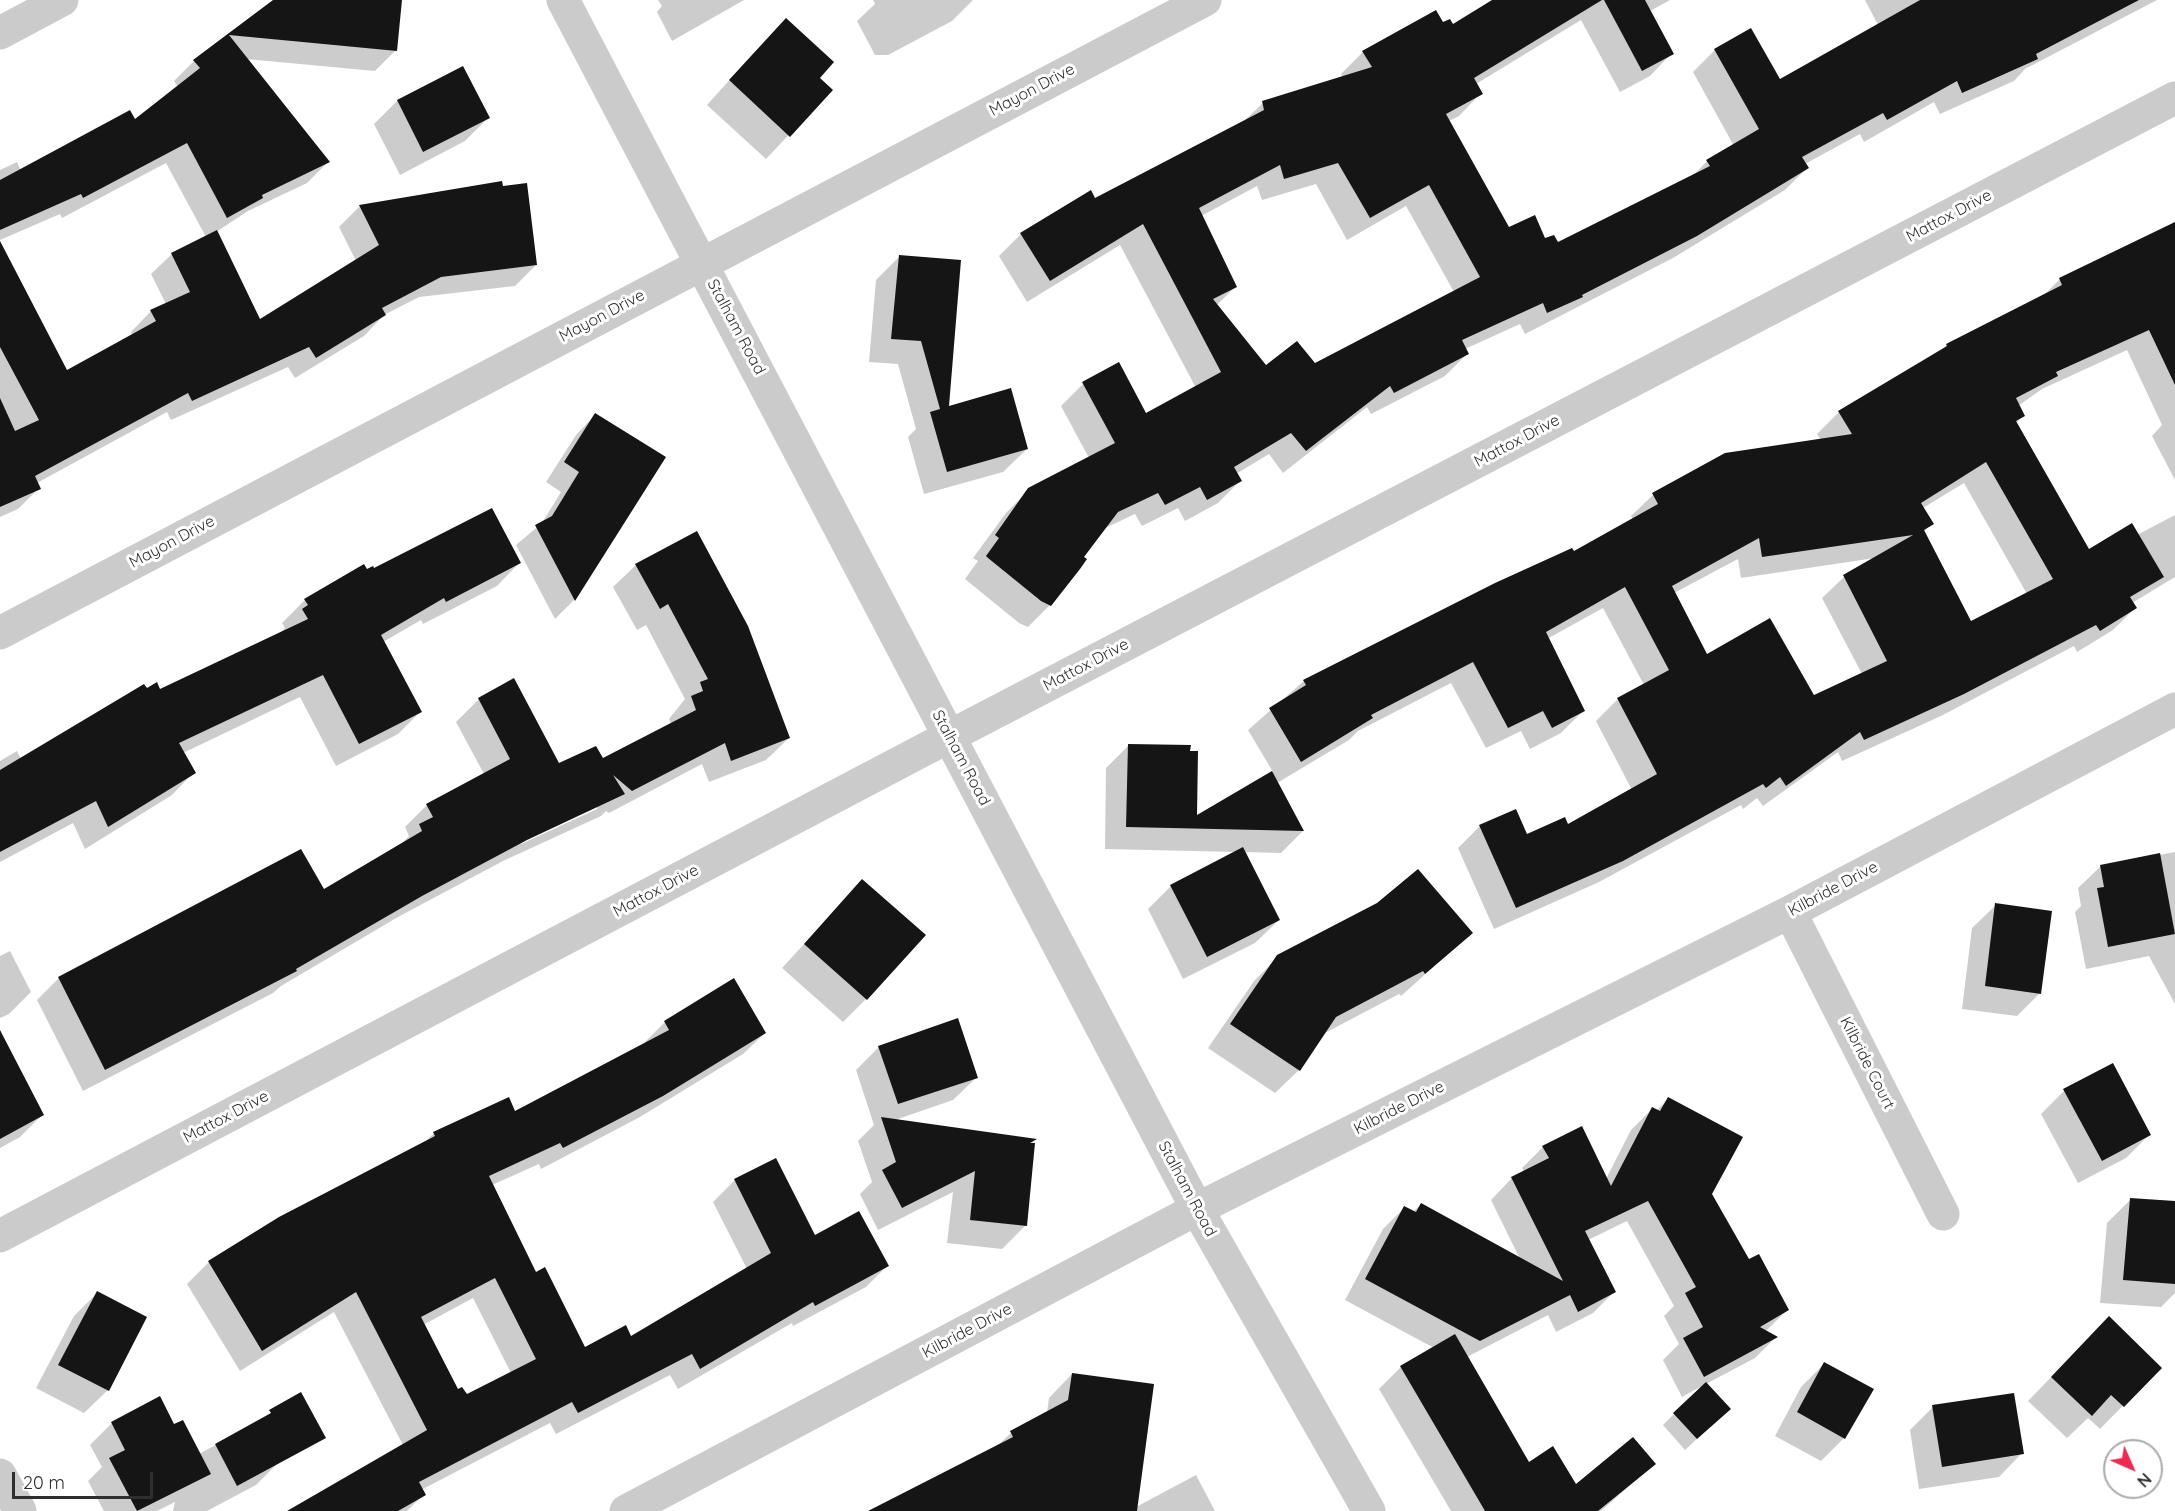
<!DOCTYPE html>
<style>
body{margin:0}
#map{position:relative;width:2175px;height:1511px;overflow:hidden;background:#fff;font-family:Quicksand,sans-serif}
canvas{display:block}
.north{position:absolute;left:2103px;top:1439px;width:60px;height:60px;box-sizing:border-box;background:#fff;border:2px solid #ababab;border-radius:50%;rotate:135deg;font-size:16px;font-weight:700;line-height:24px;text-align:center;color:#2e2e2e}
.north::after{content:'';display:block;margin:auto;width:21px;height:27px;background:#ee2850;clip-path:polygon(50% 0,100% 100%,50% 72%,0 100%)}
.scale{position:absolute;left:12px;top:1472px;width:141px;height:27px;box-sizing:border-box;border:3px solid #2e2e2e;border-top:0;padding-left:8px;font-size:18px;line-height:21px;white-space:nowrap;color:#2e2e2e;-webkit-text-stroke:4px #fff;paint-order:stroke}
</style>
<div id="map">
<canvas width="2175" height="1511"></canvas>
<div class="north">N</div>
<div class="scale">20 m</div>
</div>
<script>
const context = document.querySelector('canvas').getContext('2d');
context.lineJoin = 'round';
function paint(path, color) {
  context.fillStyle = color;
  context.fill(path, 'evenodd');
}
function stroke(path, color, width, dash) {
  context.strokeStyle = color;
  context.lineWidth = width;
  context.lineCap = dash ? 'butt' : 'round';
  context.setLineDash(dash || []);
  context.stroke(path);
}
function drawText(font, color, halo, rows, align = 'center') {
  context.font = font + ' Quicksand,sans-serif';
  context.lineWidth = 6;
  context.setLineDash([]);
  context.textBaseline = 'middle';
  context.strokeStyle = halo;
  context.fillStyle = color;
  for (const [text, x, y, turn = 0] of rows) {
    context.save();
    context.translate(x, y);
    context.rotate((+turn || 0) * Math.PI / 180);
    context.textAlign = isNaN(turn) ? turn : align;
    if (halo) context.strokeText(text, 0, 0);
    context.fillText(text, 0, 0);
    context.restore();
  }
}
const shadow = new Path2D(`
 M 276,0 L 400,0 L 396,50 L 375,71 L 246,59 L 328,162 L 307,183 L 248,211 L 216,232 L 259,321 L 356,261 L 339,227 L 360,206 L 536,265 L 515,286 L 419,297 L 384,315 L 364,336 L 295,378 L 288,367 L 171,420 L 167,412 L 37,483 L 39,488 L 18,509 L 0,517 L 0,245 L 66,373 L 132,336 L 131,332 L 151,311 L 166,304 L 151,274 L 172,254 L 206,237 L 166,163 L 62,218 L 60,214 L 0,240 L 0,170 L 17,162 L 21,171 L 135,121 L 178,87 L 174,81 L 194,61 Z
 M 658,0 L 744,0 L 672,41 L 657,12 L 662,6 Z
 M 873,0 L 973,0 L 952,21 L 888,55 L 875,55 L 857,21 L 875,4 Z
 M 1495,0 L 1670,0 L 1650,11 L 1672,53 L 1650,76 L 1620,92 L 1581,20 L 1476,84 L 1481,93 L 1459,116 L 1449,121 L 1509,229 L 1557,244 L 1692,177 L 1707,161 L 1734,146 L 1693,72 L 1715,50 L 1779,81 L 1878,25 L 1865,0 L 2157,0 L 2025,69 L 2014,81 L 1940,114 L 1934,102 L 1864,142 L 1860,134 L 1805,164 L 1807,168 L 1785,190 L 1673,258 L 1525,334 L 1520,324 L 1465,349 L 1467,354 L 1445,376 L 1371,414 L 1367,407 L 1283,473 L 1269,454 L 1236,474 L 1240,481 L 1218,503 L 1185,521 L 1178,508 L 1142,526 L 1135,514 L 1103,529 L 1050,605 L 1028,627 L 1019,623 L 965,579 L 978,561 L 973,558 L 1006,513 L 1029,490 L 1089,458 L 1061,406 L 1083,384 L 1145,415 L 1196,388 L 1120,245 L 1027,302 L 999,256 L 1021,234 L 1095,200 L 1241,124 L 1263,103 L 1343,78 L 1341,74 L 1363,52 L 1443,24 L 1453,26 ZM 1316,184 L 1347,240 L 1406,206 L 1454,292 L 1314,365 L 1265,367 L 1216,306 L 1235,287 L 1201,216 L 1257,186 L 1262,200 Z
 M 763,43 L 818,78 L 831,90 L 766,159 L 707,105 Z
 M 462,68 L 489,117 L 465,141 L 400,175 L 374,124 L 397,101 Z
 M 2175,221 L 2175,480 L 2152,436 L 2162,425 L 2127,350 L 2042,389 L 2018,406 L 2023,416 L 2016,423 L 2089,551 L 2137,535 L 2175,515 L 2175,577 L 2132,603 L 2135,608 L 2113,630 L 2077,652 L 2074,646 L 1941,716 L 1842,761 L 1838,752 L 1763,806 L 1757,798 L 1743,809 L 1741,805 L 1599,882 L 1494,929 L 1458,848 L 1480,826 L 1515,811 L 1526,836 L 1568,826 L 1632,790 L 1596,721 L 1618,699 L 1644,685 L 1603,608 L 1547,639 L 1583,711 L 1561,733 L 1530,749 L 1521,731 L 1486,748 L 1451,683 L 1358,731 L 1349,740 L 1277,783 L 1303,831 L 1281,853 L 1244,852 L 1279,920 L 1255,943 L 1183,979 L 1148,909 L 1171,886 L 1237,852 L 1105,849 L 1106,768 L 1129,745 L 1195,817 L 1273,772 L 1248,730 L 1304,681 L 1573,553 L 1633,520 L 1631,516 L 1653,495 L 1725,454 L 1821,440 L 1817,434 L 1839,412 L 1938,353 L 1947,345 L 2043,296 L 2060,279 L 2167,228 ZM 1964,483 L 2027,594 L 1971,623 L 1923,532 L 1932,524 L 1923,508 ZM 1875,558 L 1844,577 L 1822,598 L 1862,674 L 1813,697 L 1707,656 L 1674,593 L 1738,559 L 1741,578 Z
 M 899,257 L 947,408 L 1027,449 L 1003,472 L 924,494 L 908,437 L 916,429 L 898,364 L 869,362 L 876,280 Z
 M 595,415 L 664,458 L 574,600 L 555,619 L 516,545 L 542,523 L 561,492 L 546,482 L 576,435 Z
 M 697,533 L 789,738 L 766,760 L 709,782 L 702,764 L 609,813 L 606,811 L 601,816 L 503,861 L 398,917 L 281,986 L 273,993 L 83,1091 L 37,1000 L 59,978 L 323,891 L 399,846 L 409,836 L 405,827 L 427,805 L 484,774 L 456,722 L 479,699 L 514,680 L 558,765 L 603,760 L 671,724 L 669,719 L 685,699 L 646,625 L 637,630 L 613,587 L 636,565 ZM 597,805 L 597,809 L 521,844 L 519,841 Z
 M 519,563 L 497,586 L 423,624 L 421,620 L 383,642 L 420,712 L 398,734 L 336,766 L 300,697 L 183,753 L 194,772 L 172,795 L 85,849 L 73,823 L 0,862 L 0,761 L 17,751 L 21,759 L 147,690 L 160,691 L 280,633 L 285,628 L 282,623 L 305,600 L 366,571 Z
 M 2175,852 L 2175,1004 L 2149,956 L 2086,969 L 2075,912 L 2081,906 L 2078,888 L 2101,866 Z
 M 862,881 L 866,999 L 843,1022 L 782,968 Z
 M 1996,905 L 2040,993 L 2017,1016 L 1962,1009 L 1972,928 Z
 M 1471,933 L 1401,996 L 1399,994 L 1323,1034 L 1299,1070 L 1275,1093 L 1208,1048 L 1254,981 L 1278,957 Z
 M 10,951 L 31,992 L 9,1014 L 0,1018 L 0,956 Z
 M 734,980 L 765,1033 L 743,1054 L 640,1117 L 541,1169 L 539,1164 L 492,1185 L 536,1274 L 584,1349 L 631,1338 L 747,1269 L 713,1202 L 735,1180 L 775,1160 L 814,1237 L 887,1266 L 866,1287 L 793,1326 L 792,1323 L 678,1389 L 670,1375 L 556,1434 L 550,1423 L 421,1490 L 424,1494 L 407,1511 L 307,1511 L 403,1445 L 334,1312 L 240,1371 L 187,1284 L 209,1262 L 280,1219 L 423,1144 L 434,1133 L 515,1113 L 643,1044 L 665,1022 ZM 473,1298 L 511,1373 L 466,1396 L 457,1391 L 423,1325 Z
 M 0,1033 L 42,1115 L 20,1137 L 0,1148 Z
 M 879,1047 L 977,1077 L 953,1100 L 895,1120 L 1034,1140 L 1030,1144 L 1026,1225 L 1002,1249 L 947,1243 L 953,1192 L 878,1230 L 860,1194 L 872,1182 L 858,1141 L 874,1125 L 856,1070 Z
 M 2064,1091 L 2149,1135 L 2126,1158 L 2078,1183 L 2041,1114 Z
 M 1668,1099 L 1711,1194 L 1749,1261 L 1787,1310 L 1765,1332 L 1776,1337 L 1755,1358 L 1706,1384 L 1717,1420 L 1685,1450 L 1663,1425 L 1702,1386 L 1682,1397 L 1663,1360 L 1679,1344 L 1664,1316 L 1674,1306 L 1627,1221 L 1588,1240 L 1614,1292 L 1593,1313 L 1556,1332 L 1548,1315 L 1467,1357 L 1529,1464 L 1575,1486 L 1654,1464 L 1601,1511 L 1451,1511 L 1379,1389 L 1401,1367 L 1434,1348 L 1345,1300 L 1383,1229 L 1404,1208 L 1413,1212 L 1421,1204 L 1520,1259 L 1491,1200 L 1512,1178 L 1524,1172 L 1522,1168 L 1543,1147 L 1606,1179 L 1631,1130 L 1652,1109 L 1656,1111 Z
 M 2131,1199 L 2175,1203 L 2175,1293 L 2161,1307 L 2100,1303 L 2107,1223 Z
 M 97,1293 L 108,1390 L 84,1413 L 36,1388 L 74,1316 Z
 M 2086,1341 L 2160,1368 L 2100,1429 L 2088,1418 L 2067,1438 L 2028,1401 Z
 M 1824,1364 L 1844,1438 L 1821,1461 L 1775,1436 L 1801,1387 Z
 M 1072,1374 L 1136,1507 L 1196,1475 L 1215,1511 L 871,1511 L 996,1447 L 1011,1433 L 1047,1413 L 1049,1398 Z
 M 1933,1407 L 2022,1453 L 1999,1477 L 1919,1489 L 1910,1430 Z
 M 284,1408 L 278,1463 L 256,1485 L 207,1511 L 173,1511 L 175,1502 L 157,1511 L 104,1511 L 88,1481 L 102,1467 L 90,1445 L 112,1423 L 174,1426 L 199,1454 Z`);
const building = new Path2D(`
 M 273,0 L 402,0 L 397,51 L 229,35 L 330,162 L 262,195 L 263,198 L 227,218 L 187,143 L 83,198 L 81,194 L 0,230 L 0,180 L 130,110 L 135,119 L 200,68 L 193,60 Z
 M 1492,0 L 1602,0 L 1474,78 L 1483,94 L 1446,114 L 1509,227 L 1535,215 L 1545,238 L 1554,235 L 1558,242 L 1710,166 L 1706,160 L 1759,129 L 1714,49 L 1751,28 L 1780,79 L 1920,0 L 2139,0 L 2036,54 L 2038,59 L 1962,93 L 1957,81 L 1887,120 L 1883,113 L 1802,157 L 1809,168 L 1697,236 L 1582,295 L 1583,297 L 1547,313 L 1543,303 L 1462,340 L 1469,354 L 1394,393 L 1390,386 L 1306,451 L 1291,433 L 1234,467 L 1242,481 L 1207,500 L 1200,487 L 1165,505 L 1158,493 L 1118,512 L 1084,557 L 1087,559 L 1080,569 L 1051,606 L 1041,601 L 988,558 L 986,556 L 999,538 L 995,535 L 1028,488 L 1115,443 L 1082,382 L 1119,362 L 1146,413 L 1221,372 L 1143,224 L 1050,281 L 1020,233 L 1091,190 L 1095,198 L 1264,110 L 1262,101 L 1372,67 L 1362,51 L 1436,10 L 1443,22 L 1450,19 L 1453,24 ZM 1338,163 L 1370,218 L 1429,185 L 1480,277 L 1315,363 L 1297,341 L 1266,365 L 1213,299 L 1237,287 L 1199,208 L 1280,165 L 1284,179 Z
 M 1604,0 L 1645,0 L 1674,54 L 1642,71 Z
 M 786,18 L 834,62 L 820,78 L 833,90 L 790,137 L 729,80 Z
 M 463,66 L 490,118 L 423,152 L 397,100 Z
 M 502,181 L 503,186 L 527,183 L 537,265 L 441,277 L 382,308 L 386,315 L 316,358 L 309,347 L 192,401 L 188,393 L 35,476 L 41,489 L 0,507 L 0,398 L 15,431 L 39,420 L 0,347 L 0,241 L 67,370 L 156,321 L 150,310 L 190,292 L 171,253 L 217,230 L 260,319 L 379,245 L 359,205 Z
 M 2175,222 L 2175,385 L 2149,330 L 2056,372 L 2058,376 L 2016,398 L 2025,416 L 2016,421 L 2089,549 L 2132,523 L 2164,577 L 2130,597 L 2137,608 L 2100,631 L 2096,625 L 1964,694 L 1864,740 L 1860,732 L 1786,786 L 1780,777 L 1766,788 L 1763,784 L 1623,861 L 1516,908 L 1479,825 L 1516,809 L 1527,834 L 1565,817 L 1568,824 L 1657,774 L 1617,698 L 1669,670 L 1625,587 L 1546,632 L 1585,711 L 1552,728 L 1543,711 L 1508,728 L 1473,662 L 1371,715 L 1373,718 L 1301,762 L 1269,708 L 1306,685 L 1303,680 L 1495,583 L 1572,548 L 1574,551 L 1658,504 L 1652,493 L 1725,453 L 1852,434 L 1838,411 L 1947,346 L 1946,344 L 2062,285 L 2059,278 ZM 1986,462 L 2053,579 L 1971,621 L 1924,530 L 1934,524 L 1921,503 ZM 1913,535 L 1843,575 L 1887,661 L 1814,695 L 1770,618 L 1707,654 L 1672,586 L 1759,538 L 1762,557 Z
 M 899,255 L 961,260 L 949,406 L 1011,388 L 1028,449 L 947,472 L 930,412 L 940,409 L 921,341 L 891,339 Z
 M 595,413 L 666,457 L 575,601 L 535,525 L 552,516 L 579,472 L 564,462 Z
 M 492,508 L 521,563 L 446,602 L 444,598 L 381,635 L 422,712 L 359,744 L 323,675 L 179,743 L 196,773 L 108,827 L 96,801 L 0,852 L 0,770 L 144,684 L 147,688 L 157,682 L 160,689 L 308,619 L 302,609 L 308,605 L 304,599 L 364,564 L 367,569 L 373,566 L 374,568 Z
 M 697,531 L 748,626 L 790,738 L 731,761 L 725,743 L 632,791 L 613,775 L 625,794 L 527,840 L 422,896 L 296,969 L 297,971 L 105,1070 L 58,977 L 301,849 L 324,889 L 422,831 L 419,824 L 433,817 L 426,804 L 510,759 L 478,698 L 514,678 L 559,763 L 596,746 L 603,758 L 696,710 L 691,696 L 703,691 L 700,682 L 708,679 L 668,604 L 660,609 L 635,564 Z
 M 1128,744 L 1191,745 L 1190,751 L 1198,751 L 1197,815 L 1272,771 L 1304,831 L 1126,827 Z
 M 1243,847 L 1280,920 L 1207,957 L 1170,885 Z
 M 2160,853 L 2175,934 L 2108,947 L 2097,888 L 2104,887 L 2100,865 Z
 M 1418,869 L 1473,933 L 1425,974 L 1423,971 L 1336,1017 L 1300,1071 L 1230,1024 L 1277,955 L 1377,903 Z
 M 862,879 L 926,935 L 867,1000 L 804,944 Z
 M 1995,903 L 2052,911 L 2041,994 L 1985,986 Z
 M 734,978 L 766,1033 L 663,1096 L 563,1148 L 560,1143 L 489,1176 L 536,1272 L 545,1267 L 585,1347 L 626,1325 L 631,1336 L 771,1253 L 734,1179 L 776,1158 L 815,1235 L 859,1211 L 889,1266 L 815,1306 L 813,1302 L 700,1369 L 692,1354 L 578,1413 L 572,1402 L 419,1482 L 426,1495 L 398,1511 L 287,1511 L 427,1430 L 356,1292 L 262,1351 L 208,1261 L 279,1217 L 435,1136 L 433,1132 L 509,1097 L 515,1111 L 669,1030 L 664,1021 ZM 495,1278 L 536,1359 L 467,1394 L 462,1387 L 458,1389 L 421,1317 Z
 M 958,1018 L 978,1078 L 898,1104 L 878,1046 Z
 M 0,1030 L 44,1115 L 0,1139 Z
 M 2113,1063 L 2151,1135 L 2102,1161 L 2063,1089 Z
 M 1668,1097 L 1743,1137 L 1712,1194 L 1749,1259 L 1759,1254 L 1789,1310 L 1760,1327 L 1778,1337 L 1704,1377 L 1683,1338 L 1703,1327 L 1685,1293 L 1696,1287 L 1648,1201 L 1585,1231 L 1616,1292 L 1578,1312 L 1570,1295 L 1480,1341 L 1365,1279 L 1404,1206 L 1416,1212 L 1421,1203 L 1563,1281 L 1511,1177 L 1549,1158 L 1542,1146 L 1582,1126 L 1611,1186 L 1652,1107 L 1660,1111 Z
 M 881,1117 L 1037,1139 L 1030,1143 L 1035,1143 L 1027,1226 L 970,1220 L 975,1171 L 902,1208 L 882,1170 L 896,1162 Z
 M 2130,1198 L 2175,1201 L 2175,1284 L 2123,1280 Z
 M 97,1291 L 147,1317 L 109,1391 L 58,1365 Z
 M 2109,1316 L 2162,1368 L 2124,1407 L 2111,1395 L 2092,1416 L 2051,1377 Z
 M 1455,1334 L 1529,1462 L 1553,1446 L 1576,1484 L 1633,1437 L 1656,1464 L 1598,1511 L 1485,1511 L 1400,1366 Z
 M 1824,1362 L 1874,1389 L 1845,1439 L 1797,1412 Z
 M 1072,1373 L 1154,1384 L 1137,1511 L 868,1511 L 1013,1437 L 1010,1431 L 1068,1400 Z
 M 1706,1382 L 1731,1409 L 1697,1439 L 1673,1413 Z
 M 301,1392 L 326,1438 L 237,1486 L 215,1444 L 271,1413 L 269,1410 Z
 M 2014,1393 L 2024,1454 L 1942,1467 L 1932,1405 Z
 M 160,1396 L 174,1424 L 183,1420 L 211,1474 L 137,1511 L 109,1458 L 125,1450 L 111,1422 Z`);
const minor = new Path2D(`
 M 563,0 L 1197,1209 L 1369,1511
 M 0,33 L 62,0
 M 0,633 L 1205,0
 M 1790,912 L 1943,1214
 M 0,1236 L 950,736 L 2175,98
 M 0,1475 L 20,1511
 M 626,1511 L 1197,1209 L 1790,912 L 2175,709`);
const streetNames = [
 ["Mayon Drive",1032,90,-28],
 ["Mattox Drive",1949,216,-28],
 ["Mayon Drive",602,316,-28],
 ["Stalham Road",736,327,62],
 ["Mattox Drive",1517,441,-28],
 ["Mayon Drive",172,542,-28],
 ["Mattox Drive",1086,665,-28],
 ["Stalham Road",961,758,62],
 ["Kilbride Drive",1833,889,-28],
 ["Mattox Drive",656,891,-28],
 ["Kilbride Court",1867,1063,63],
 ["Kilbride Drive",1399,1108,-27],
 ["Mattox Drive",226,1117,-28],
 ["Stalham Road",1187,1189,62],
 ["Kilbride Drive",967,1331,-28]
];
paint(shadow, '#0003');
paint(building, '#151515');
stroke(minor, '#cbcbcb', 33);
drawText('16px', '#2e2e2e', '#fff', streetNames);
</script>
